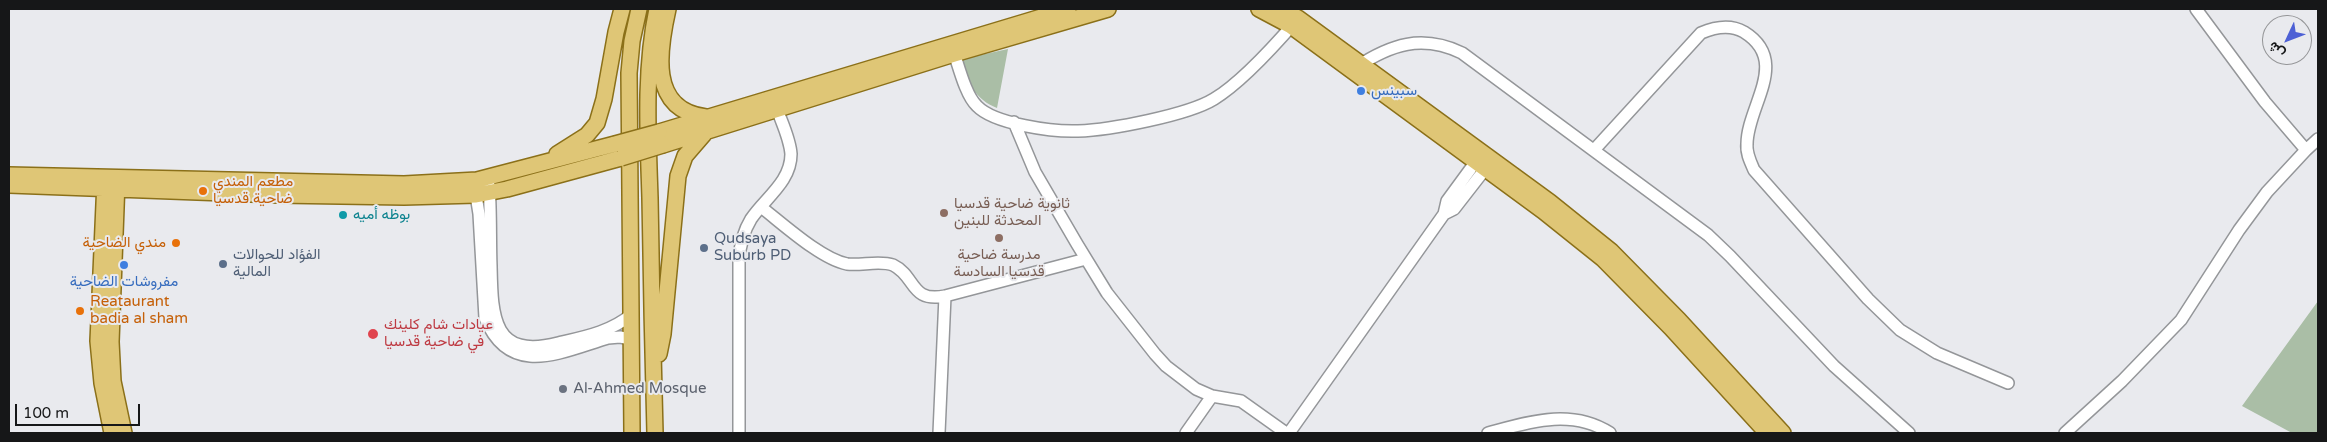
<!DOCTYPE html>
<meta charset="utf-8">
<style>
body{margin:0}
#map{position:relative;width:2327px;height:442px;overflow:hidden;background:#e9eaee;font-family:"Varela Round",Vazirmatn,sans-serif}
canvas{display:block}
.frame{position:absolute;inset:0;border:10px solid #161718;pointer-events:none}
.north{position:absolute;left:2262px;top:15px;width:50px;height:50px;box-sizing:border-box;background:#e9eaee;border:1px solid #959698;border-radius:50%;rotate:227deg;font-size:14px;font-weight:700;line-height:20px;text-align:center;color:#161718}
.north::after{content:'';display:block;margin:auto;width:18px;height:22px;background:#4d60d5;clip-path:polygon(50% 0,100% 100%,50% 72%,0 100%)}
.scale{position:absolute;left:15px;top:404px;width:125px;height:22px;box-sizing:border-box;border:2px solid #161718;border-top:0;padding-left:6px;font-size:15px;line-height:18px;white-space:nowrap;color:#161718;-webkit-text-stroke:4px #e9eaee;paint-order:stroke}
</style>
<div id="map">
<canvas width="2327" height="442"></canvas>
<div class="frame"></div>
<div class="north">ش</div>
<div class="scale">100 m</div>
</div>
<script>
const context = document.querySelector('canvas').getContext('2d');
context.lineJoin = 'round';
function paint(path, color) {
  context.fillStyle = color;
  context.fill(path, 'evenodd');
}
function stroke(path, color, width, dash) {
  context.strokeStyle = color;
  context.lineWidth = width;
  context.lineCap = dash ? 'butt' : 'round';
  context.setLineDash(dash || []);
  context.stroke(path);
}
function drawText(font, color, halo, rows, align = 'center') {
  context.font = font + ' "Varela Round",Vazirmatn,sans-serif';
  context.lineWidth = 4;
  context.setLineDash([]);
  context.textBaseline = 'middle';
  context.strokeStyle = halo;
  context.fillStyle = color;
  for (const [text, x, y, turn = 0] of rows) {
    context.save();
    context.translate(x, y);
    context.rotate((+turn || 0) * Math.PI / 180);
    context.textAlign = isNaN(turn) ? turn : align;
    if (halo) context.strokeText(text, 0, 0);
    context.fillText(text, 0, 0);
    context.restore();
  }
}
const green = new Path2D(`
 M 1008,49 L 997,108 C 976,100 965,81 962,59 Z
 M 2318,301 L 2318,433 L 2292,433 L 2242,406 Z`);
const minor = new Path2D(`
 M 2196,9 L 2265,102 L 2306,150
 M 952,47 C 958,63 965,95 977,106 C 994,124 1053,132 1078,131 C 1110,130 1188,115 1214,99 C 1239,84 1276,44 1296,21
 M 1355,68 C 1391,44 1422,34 1462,53 L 1708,235 L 1730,256 L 1834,366 L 1909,433
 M 1014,122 L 1035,172 L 1077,244 L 1107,293 L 1155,354 L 1166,366 L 1196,389 L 1212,396 L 1241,401 L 1286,433
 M 1594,150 L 1701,33 C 1715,27 1730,24 1744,32 C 1791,61 1747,106 1747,144 C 1746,153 1750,161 1754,170 L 1868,299 L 1900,330 L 1937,353 L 2008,383
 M 489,185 C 491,212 490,239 491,266 C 492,315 492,360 558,343 C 584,337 611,332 632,314
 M 475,189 L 479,214 L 485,318 C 510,379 561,352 608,338 L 620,337 L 631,339
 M 761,207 C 783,224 821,259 847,264 C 861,266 879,260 893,265 C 916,276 910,303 945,296 L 1086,259
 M 1444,214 L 1454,209 L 1489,164
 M 739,433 L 739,260 C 740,245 743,232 751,219 C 765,198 791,182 791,154 C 790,139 782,123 777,109
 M 939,433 L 945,296
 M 1186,433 L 1212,396
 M 1289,433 L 1444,214 L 1447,201 L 1480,156
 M 1488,433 C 1529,422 1571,408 1610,433
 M 2065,433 L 2122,381 L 2181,320 L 2239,230 L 2267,192 L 2306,150 L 2318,139`);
const major = new Path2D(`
 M 668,9 C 659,49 648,110 706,117
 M 1259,9 L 1291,26 L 1543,211 L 1603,259 L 1671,328 L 1767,433
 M 1282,9 L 1298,18 L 1550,202 L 1611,251 L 1679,320 L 1783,433
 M 659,132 L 1068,9
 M 663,145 L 954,54 L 1108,9
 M 557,154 L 587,135 L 597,123 L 604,99 L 616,32 L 622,9
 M 9,175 L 404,184 L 477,180 L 615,144
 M 105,181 L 98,341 L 102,383 L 112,433
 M 117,181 L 111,342 L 113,381 L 124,433
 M 9,185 L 278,195 L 404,197 L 476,195 L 507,189 L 621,158
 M 659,354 L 663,334 L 678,176 L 685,156 L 704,134
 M 632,433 L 629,73 L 632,41 L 639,9
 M 655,433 C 653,355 651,276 650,198 C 648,135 644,70 657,9`);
const majorBridge = new Path2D(`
 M 615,144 L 659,132
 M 621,158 L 663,145`);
const markers = [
 [1361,91,5,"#3f7fe0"],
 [203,191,5,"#e8710a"],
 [944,213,5,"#8d6e63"],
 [343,215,5,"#0f9aa8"],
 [999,238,5,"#8d6e63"],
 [176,243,5,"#e8710a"],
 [704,248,5,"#5c6f8a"],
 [223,264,5,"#5c6f8a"],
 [124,265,5,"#3f7fe0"],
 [80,311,5,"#e8710a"],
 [373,334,6,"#e0444e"],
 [563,389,5,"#6b7280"]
];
const shopNames = [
 ["سبينس",1371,91],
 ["مفروشات الضاحية",124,282,"center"]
];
const foodNames = [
 ["مطعم المندي",213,182],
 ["ضاحية قدسيا",213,199],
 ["مندي الضاحية",166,243,"right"],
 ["Reataurant",90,302],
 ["badia al sham",90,319]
];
const educationNames = [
 ["ثانوية ضاحية قدسيا",954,204],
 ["المحدثة للبنين",954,221],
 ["مدرسة ضاحية",999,255,"center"],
 ["قدسيا السادسة",999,272,"center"]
];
const cultureNames = [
 ["بوظه أميه",353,215]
];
const serviceNames = [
 ["Qudsaya",714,239],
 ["Suburb PD",714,256],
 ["الفؤاد للحوالات",233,255],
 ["المالية",233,272]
];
const healthNames = [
 ["عيادات شام كلينك",384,325],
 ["في ضاحية قدسيا",384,342]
];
const worshipNames = [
 ["Al-Ahmed Mosque",573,389]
];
paint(green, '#aabea6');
stroke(minor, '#949699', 14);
stroke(major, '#8b7019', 18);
stroke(minor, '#fff', 11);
stroke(major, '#dfc676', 15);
stroke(majorBridge, '#8b7019', 18, []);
stroke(majorBridge, '#dfc676', 15);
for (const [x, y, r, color] of markers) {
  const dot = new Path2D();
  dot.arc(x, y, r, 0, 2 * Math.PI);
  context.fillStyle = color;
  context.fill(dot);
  stroke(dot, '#e9eaee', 2);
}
drawText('15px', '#366cbe', '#e9eaee', shopNames, 'left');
drawText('15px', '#c56008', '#e9eaee', foodNames, 'left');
drawText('15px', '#785e54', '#e9eaee', educationNames, 'left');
drawText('15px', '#0d838f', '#e9eaee', cultureNames, 'left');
drawText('15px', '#4e5e75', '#e9eaee', serviceNames, 'left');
drawText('15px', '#be3a42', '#e9eaee', healthNames, 'left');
drawText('15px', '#5b616d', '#e9eaee', worshipNames, 'left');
</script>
